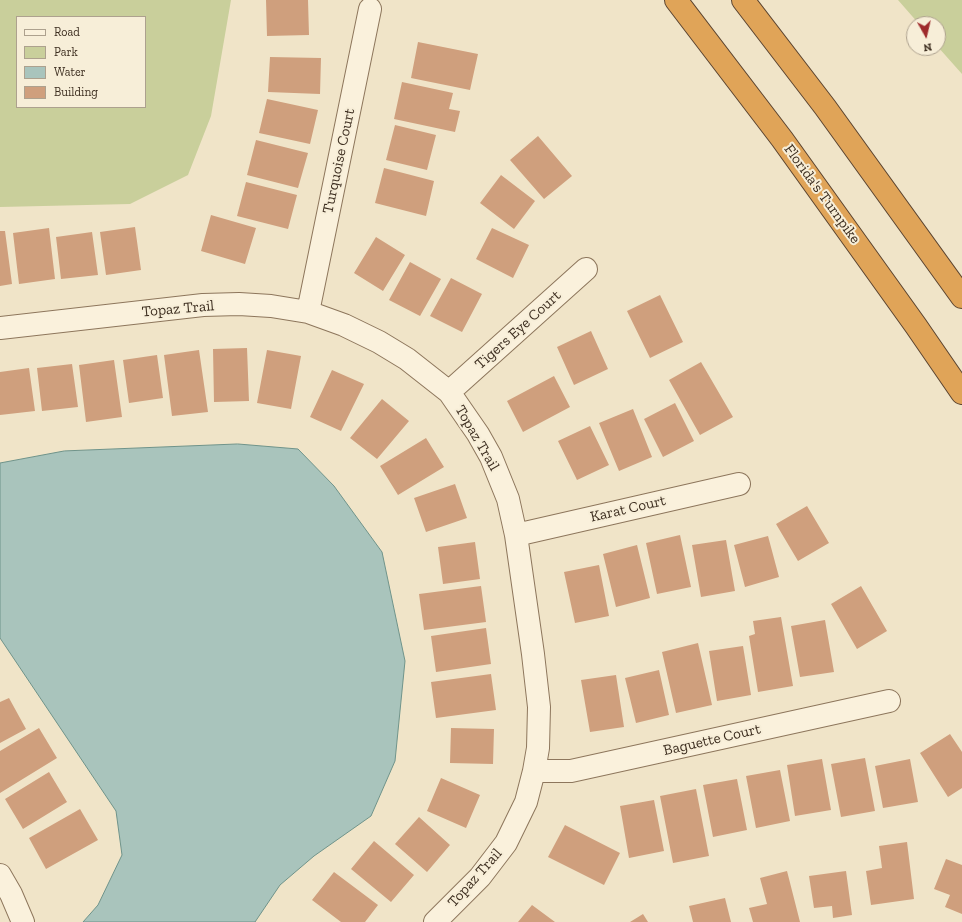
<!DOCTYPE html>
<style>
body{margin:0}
#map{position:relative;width:962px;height:922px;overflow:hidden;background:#f0e4c8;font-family:"Zilla Slab",serif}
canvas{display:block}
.legend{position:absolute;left:16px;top:16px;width:130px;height:92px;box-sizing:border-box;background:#f7eed8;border:1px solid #ada18e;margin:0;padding:5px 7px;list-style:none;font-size:12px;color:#3d2e20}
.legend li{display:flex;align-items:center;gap:8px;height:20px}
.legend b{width:20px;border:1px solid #ada18e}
.north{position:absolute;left:906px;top:16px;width:40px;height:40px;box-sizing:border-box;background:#f7eed8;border:1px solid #ada18e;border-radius:50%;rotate:172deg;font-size:11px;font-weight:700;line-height:16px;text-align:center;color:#3d2e20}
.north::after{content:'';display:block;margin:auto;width:14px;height:18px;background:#9e2a2b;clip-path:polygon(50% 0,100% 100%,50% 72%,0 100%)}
</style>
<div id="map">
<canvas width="962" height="922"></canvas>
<ul class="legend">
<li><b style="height:5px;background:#faf1dc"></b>Road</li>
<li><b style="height:11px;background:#c9cf9b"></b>Park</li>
<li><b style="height:11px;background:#a9c4bc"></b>Water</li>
<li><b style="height:11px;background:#cf9f7d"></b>Building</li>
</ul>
<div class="north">N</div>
</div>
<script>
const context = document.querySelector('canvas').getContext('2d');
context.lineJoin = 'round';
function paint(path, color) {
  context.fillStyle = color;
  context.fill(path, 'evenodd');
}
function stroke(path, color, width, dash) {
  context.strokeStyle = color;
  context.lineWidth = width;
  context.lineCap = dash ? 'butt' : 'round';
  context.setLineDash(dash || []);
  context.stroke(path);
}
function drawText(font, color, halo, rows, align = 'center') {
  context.font = font + ' "Zilla Slab",serif';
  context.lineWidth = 4;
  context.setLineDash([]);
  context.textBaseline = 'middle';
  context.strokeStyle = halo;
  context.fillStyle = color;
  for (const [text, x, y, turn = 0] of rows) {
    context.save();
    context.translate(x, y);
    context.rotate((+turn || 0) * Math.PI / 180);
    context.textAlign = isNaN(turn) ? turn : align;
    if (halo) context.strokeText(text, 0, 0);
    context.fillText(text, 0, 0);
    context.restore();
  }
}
const green = new Path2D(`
 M 0,0 L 231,0 L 211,116 L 188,175 L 130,204 L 0,207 ZM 17,17 L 145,17 L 145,107 L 17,107 Z
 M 898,0 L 962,0 L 962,74 L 938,47 L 938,24 L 919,24 Z`);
const water = new Path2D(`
 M 238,444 L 298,449 L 334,486 L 382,552 L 405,661 L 395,761 L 371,816 L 314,856 L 280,885 L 255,922 L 83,922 L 98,905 L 122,855 L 116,811 L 0,638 L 0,463 L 64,451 Z`);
const building = new Path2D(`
 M 266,0 L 308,0 L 309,35 L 267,36 Z
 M 418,42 L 478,54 L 470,90 L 411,78 Z
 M 270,57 L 321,58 L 320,94 L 268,92 Z
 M 402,82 L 453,93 L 449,109 L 460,111 L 455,132 L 394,119 Z
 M 267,99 L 318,110 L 310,144 L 259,133 Z
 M 395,125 L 436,135 L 427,170 L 386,160 Z
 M 538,136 L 572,176 L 544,199 L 510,160 Z
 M 256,140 L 308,153 L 298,188 L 247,175 Z
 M 384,168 L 434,181 L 426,216 L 375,203 Z
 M 501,175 L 535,201 L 514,229 L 480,203 Z
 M 246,182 L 297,195 L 288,229 L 237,216 Z
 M 211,215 L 256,228 L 245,264 L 201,251 Z
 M 135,227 L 141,270 L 106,275 L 100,232 Z
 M 49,228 L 55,279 L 19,284 L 13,233 Z
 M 492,228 L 529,245 L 513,278 L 476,259 Z
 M 0,231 L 5,231 L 12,284 L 0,286 Z
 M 92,232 L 98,275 L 61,279 L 56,237 Z
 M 376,237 L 405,255 L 383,291 L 354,273 Z
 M 410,262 L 441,279 L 420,316 L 389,300 Z
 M 451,278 L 482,294 L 462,332 L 430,316 Z
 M 660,295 L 683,342 L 650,358 L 627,311 Z
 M 591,331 L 608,369 L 574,385 L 557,347 Z
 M 247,348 L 249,401 L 214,402 L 213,349 Z
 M 199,350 L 208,412 L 172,416 L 164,355 Z
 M 267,350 L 301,356 L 291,409 L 257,403 Z
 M 157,355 L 163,398 L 129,403 L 123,360 Z
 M 114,360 L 122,417 L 86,422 L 79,365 Z
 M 701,362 L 733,417 L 700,435 L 669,380 Z
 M 72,364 L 78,407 L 42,411 L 37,368 Z
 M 29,368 L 35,411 L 0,415 L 0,372 Z
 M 332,370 L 364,384 L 341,431 L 310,417 Z
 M 554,376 L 570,407 L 523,432 L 507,401 Z
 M 382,399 L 409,421 L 377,459 L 350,438 Z
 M 675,403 L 694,441 L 663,457 L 644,419 Z
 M 633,409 L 652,457 L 619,471 L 599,423 Z
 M 590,426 L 609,465 L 577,480 L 558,441 Z
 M 426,438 L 444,467 L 398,495 L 380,466 Z
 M 455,484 L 467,518 L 426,532 L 414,498 Z
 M 807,506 L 829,543 L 798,561 L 776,524 Z
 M 680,535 L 691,587 L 657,594 L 646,543 Z
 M 768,536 L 779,577 L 745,587 L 734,545 Z
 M 726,540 L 735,591 L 701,597 L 692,545 Z
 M 475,542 L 480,579 L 443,584 L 438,547 Z
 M 637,545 L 650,598 L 616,607 L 603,554 Z
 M 599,565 L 609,616 L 575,623 L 564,572 Z
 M 481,586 L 486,622 L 424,630 L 419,594 Z
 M 861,586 L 887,631 L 857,649 L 831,604 Z
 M 781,617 L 793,686 L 758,692 L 749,636 L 755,634 L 753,621 Z
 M 825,620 L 834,672 L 800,677 L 791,626 Z
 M 486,628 L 491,664 L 436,672 L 431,636 Z
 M 698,643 L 712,705 L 676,713 L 662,652 Z
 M 743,646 L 751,695 L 717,701 L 709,651 Z
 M 659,670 L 669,715 L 636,723 L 625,678 Z
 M 491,674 L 496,710 L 436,718 L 431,682 Z
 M 616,675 L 624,727 L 590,732 L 581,680 Z
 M 9,698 L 26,729 L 0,743 L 0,702 Z
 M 39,728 L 57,758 L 0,793 L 0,751 Z
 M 451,728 L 494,729 L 493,764 L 450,763 Z
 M 950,734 L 962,752 L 962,788 L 948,797 L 920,753 Z
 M 865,758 L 875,811 L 841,817 L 831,764 Z
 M 822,759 L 831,810 L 795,816 L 787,765 Z
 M 910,759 L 918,802 L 883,808 L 875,766 Z
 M 780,770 L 790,821 L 756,828 L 746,776 Z
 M 49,772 L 67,802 L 23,829 L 5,799 Z
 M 441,778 L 480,795 L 466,828 L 427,811 Z
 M 737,779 L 747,830 L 713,837 L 703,785 Z
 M 696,789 L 709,856 L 673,863 L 660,796 Z
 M 654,800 L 664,851 L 629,858 L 620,806 Z
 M 80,809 L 98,840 L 46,869 L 29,838 Z
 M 419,817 L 450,845 L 427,872 L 395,844 Z
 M 565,825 L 620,853 L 604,885 L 548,857 Z
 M 374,841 L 414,875 L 391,902 L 351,869 Z
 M 907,842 L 914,899 L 871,905 L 866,871 L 882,868 L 879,846 Z
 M 946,859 L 962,865 L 962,914 L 945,907 L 950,895 L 934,889 Z
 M 787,871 L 800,922 L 753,922 L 749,908 L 767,904 L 760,878 Z
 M 846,871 L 852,915 L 833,918 L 832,906 L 814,908 L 809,876 Z
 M 334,872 L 378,905 L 365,922 L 341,922 L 312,900 Z
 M 725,898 L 731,922 L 693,922 L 689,906 Z
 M 532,905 L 555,922 L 518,922 Z
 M 643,914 L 648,922 L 630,922 Z`);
const minor = new Path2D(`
 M 308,312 L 370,9
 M 0,328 L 203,305 L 239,304 L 271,306 L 308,312 L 344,325 L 379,342 L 407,359 L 449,392 L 478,434 L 491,457 L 508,499 L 516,535 L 533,654 L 539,707 L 538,748 L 534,771 L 526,802 L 506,843 L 480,877 L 435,922
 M 449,392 L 586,269
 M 516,535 L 739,484
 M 534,771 L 571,771 L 889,701
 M 0,875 L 11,894 L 23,922`);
const highway = new Path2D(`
 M 676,0 L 782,139 L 916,326 L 962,393
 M 743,0 L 825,107 L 962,297`);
const streetNames = [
 ["Turquoise Court",339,161,-78],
 ["Florida's Turnpike",822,194,54],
 ["Topaz Trail",178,309,-5],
 ["Tigers Eye Court",518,330,-42],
 ["Topaz Trail",477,438,60],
 ["Karat Court",628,509,-13],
 ["Baguette Court",712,740,-13],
 ["Topaz Trail",475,878,-48]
];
paint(green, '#c9cf9b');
paint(water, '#a9c4bc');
stroke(water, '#6f938a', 1);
paint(building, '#cf9f7d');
stroke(minor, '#8d765c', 24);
stroke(highway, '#5b4430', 24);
stroke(minor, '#faf1dc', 22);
stroke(highway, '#e0a458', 22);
drawText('15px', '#3d2e20', '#f7eed8', streetNames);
</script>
